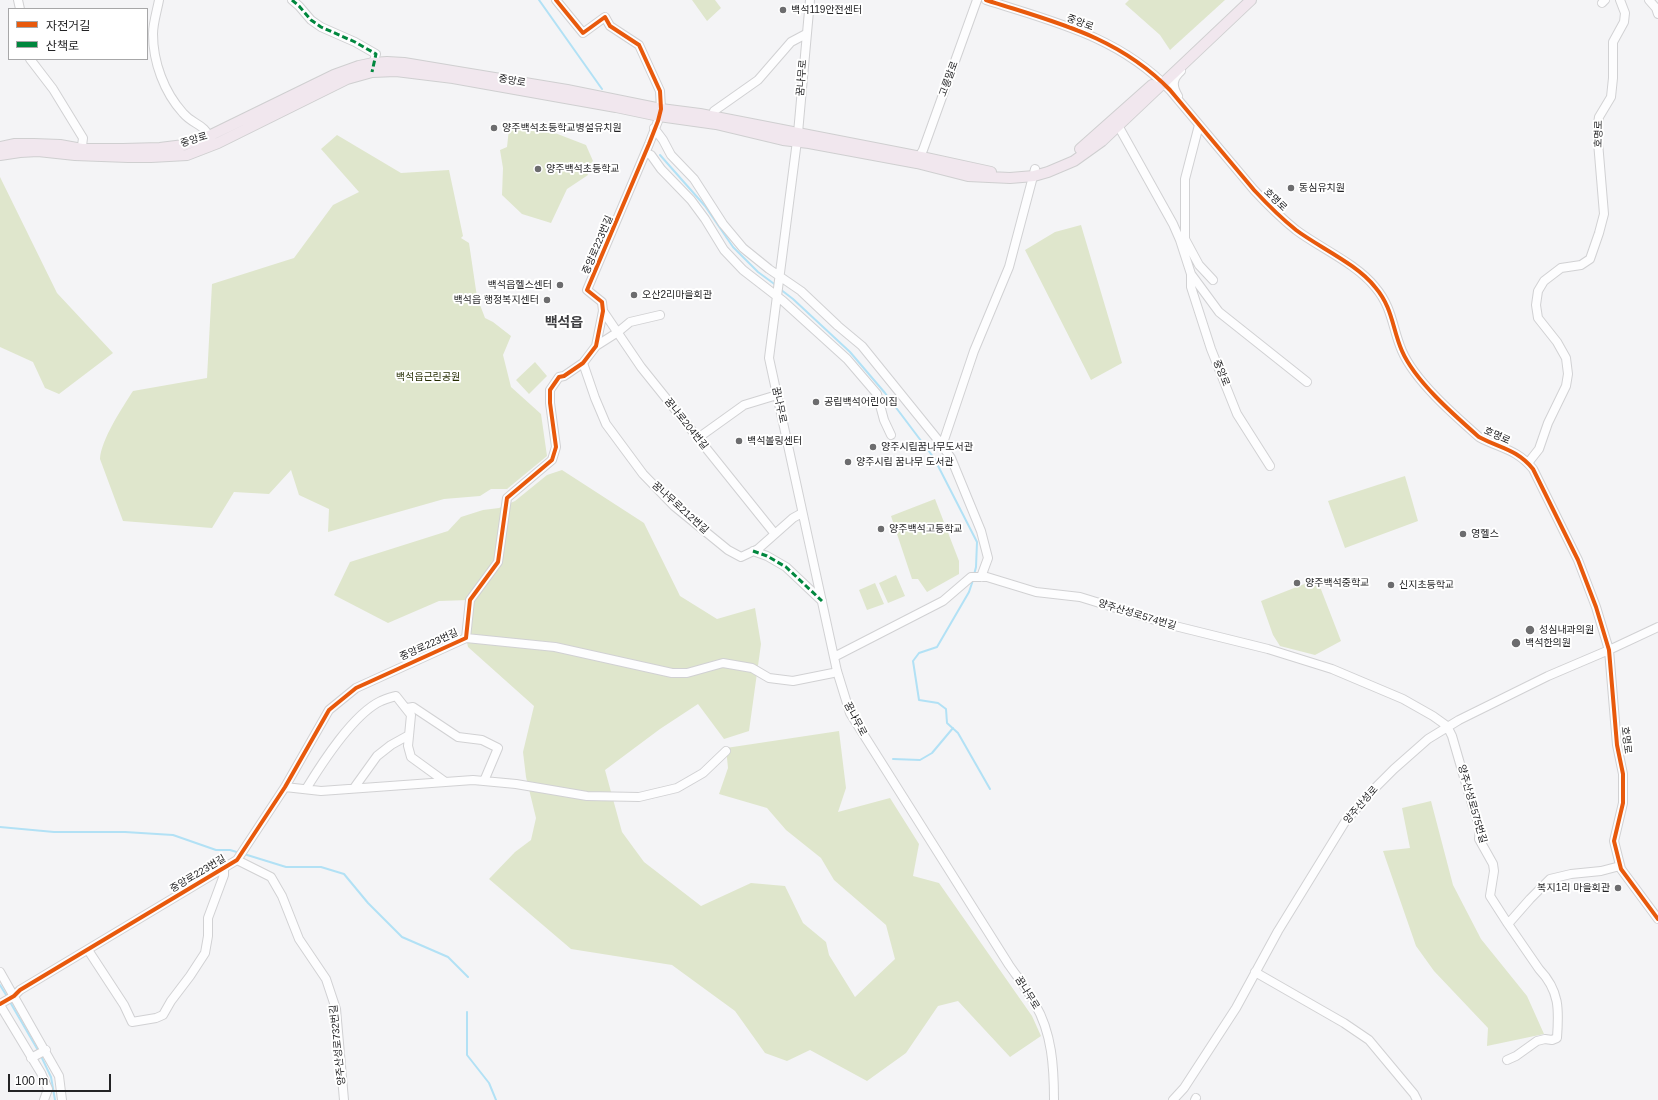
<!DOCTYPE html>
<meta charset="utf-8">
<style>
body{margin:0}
#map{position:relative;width:1658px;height:1100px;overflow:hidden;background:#f4f4f6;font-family:Arial,"Noto Sans KR",sans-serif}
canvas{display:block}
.legend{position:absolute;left:8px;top:8px;width:140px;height:52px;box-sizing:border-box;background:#fff;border:1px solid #a7a7a8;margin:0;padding:5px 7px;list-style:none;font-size:12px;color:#232325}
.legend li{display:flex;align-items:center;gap:8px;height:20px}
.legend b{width:20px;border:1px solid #a7a7a8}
.scale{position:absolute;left:8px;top:1074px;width:103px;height:18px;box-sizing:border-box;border:2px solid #232325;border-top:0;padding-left:5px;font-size:12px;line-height:14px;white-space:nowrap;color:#232325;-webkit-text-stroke:3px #fff;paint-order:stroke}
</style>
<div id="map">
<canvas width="1658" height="1100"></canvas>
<ul class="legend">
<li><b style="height:5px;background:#e8590c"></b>자전거길</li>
<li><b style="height:5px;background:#00873e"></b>산책로</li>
</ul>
<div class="scale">100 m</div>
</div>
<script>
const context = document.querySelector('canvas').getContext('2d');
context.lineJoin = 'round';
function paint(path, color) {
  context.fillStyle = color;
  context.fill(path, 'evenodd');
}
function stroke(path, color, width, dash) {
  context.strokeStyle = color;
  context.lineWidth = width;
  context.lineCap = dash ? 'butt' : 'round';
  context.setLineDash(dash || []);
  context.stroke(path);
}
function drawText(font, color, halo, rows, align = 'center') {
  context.font = font + ' Arial,"Noto Sans KR",sans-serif';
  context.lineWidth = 4;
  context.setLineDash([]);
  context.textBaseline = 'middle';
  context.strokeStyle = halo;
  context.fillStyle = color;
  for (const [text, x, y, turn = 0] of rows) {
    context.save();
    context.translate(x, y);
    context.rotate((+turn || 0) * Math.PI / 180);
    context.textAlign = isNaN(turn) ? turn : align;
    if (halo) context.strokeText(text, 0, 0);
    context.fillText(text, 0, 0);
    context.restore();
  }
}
const green = new Path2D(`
 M 692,0 L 715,0 L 721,8 L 707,21 Z
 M 1129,0 L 1225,0 L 1170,50 L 1160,35 L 1125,4 Z
 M 509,129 L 555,133 L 586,145 L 593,161 L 585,169 L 588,175 L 567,189 L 551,223 L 522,214 L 502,195 L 503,168 L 500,150 L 507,147 Z
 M 337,135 L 401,173 L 449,170 L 463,236 L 461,238 L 469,243 L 477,297 L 485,318 L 493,322 L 511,336 L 503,355 L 511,387 L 541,414 L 547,456 L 507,489 L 491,489 L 480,496 L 444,499 L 328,532 L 329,509 L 299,495 L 291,470 L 269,494 L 234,492 L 212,528 L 123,521 L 100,459 C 101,440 122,408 133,391 L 207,378 L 212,284 L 294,258 L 333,205 L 359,192 L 321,149 Z
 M 0,177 L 57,293 L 113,353 L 59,394 L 45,388 L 33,362 L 0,347 Z
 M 1081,225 L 1122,363 L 1091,380 L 1025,250 L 1055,232 Z
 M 535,362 L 547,376 L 529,394 L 516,380 Z
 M 562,470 L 644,523 L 680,596 L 717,619 L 755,608 L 761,644 L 749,731 L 724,739 L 698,704 L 660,729 L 605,770 L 622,832 L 644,862 L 701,906 L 751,883 L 785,886 L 803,923 L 826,942 L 829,955 L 855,997 L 895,959 L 886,925 L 834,880 L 821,858 L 786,830 L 767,808 L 719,794 L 728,768 L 726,748 L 839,731 L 846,788 L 838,812 L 890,798 L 919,844 L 913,876 L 939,883 L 1032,1016 L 1041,1036 L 1010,1057 L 958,1001 L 938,1006 L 906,1053 L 867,1081 L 810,1050 L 787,1061 L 765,1053 L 735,1011 L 672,965 L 571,949 L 489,879 L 515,852 L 531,840 L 536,818 L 526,777 L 523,752 L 534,706 L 468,647 L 466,638 L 469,600 L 439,601 L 388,623 L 334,595 L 350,562 L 448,531 L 461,517 L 483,510 L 499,508 L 515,501 L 547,475 Z
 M 1405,476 L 1418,521 L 1345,548 L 1328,501 Z
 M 935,499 L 959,561 L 959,574 L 927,592 L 918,579 L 912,579 L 891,516 Z
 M 896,575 L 905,596 L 888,603 L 879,583 Z
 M 1317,579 L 1341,641 L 1315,655 L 1280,646 L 1273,635 L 1261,601 Z
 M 875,583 L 884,604 L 867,610 L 859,590 Z
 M 1431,801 L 1453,885 L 1481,939 L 1527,996 L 1544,1034 L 1487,1046 L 1488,1028 L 1434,971 L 1416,946 L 1383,851 L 1410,848 L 1402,808 Z`);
const stream = new Path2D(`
 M 539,0 L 602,89
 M 660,155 L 705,206 L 733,247 L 758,272 L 777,286
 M 780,289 L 793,299 L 850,352 L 885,393 L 934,458 L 977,542 L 976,567 L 974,575
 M 973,580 L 969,592 L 937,647 L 919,653 L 913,661 L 919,700 L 938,703 L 946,709 L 947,723 L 958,733 L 990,789
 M 893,759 L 920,760 L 932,753 L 953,728
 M 0,827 L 54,832 L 125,832 L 173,835 L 216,850 L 230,850 L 240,853
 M 244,854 L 286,867 L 321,867 L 344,874 L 368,903 L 402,937 L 448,957 L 468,977
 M 0,985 L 8,998
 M 10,1002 L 39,1052
 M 467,1012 L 467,1055 L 489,1083 L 496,1100
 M 41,1056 L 51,1077 L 55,1100`);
const minor = new Path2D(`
 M 18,0 L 20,9
 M 159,0 C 157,11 153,23 153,34 C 153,62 164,92 183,113 C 194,126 204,122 211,141
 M 292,0 L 299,6 L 311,20 L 321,27 L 355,42 L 376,54 L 372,68
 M 810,0 L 798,133 L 769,358 L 837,671 L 850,713 L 1009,965 C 1018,978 1028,990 1035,1004 C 1052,1033 1054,1067 1054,1100
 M 986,0 C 1054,22 1118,36 1170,90 L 1254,190 C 1267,204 1281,218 1296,230 C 1320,248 1357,264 1375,287 C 1393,308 1392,328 1402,351 C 1415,381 1454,415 1479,437 C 1499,448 1517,449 1533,469 L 1578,560 L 1596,607 L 1609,650 L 1617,745 L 1623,774 L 1623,803 L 1614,841 L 1621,869 L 1658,919
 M 1649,0 L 1656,8 L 1658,14
 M 1602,3 L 1605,0
 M 30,59 L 53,89 L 83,138 L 81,154
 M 1178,96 C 1172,86 1172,79 1181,71
 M 713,116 L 714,111 L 758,80 L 791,42 L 806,34
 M 1115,122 L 1120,129 L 1173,224 L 1180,240 L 1191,274 L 1219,312 L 1307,382
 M 1199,125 L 1185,179 L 1185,239 L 1199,265 L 1213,280
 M 654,128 L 663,140 L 671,155 L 694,179 L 723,224 L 743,248 L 769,269 L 801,291 L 838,326 L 862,346 L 938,440 L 951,458 L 981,531 L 988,558 L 981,577
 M 645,153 L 651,155 L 661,169 L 691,200 L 705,219 L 724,250 L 743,270 L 783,301 L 847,359 L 877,394 L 884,420 L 891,435
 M 919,157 L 923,150 L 977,0
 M 1191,274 L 1191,287 L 1211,349 L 1237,414 L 1270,466
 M 603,311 L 641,367 L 775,534
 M 596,346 L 618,332 L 630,322 L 660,315
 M 583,363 L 595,398 L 606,424 L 643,474 L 674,506 L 728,550 L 741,557 L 758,549 L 793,518 L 802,513
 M 698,438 L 744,405 L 777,395
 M 942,446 L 974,351 L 1009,267 L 1035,169
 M 1528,463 L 1539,449 L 1548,423 L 1566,386 L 1568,374 L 1566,358 L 1557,342 L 1538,318 L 1536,305 L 1538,291 L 1544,281 L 1561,268 L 1581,265 L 1590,259 L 1599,233 L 1604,214 L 1597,130 L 1599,117 L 1611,97 L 1613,78 L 1613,42 L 1624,22 L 1625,13 L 1620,0
 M 753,551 L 767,556 L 786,567 L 822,601
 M 466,638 L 555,647 L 672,673 L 687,673 L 723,663 L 752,668 L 769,678 L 793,681 L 833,673 L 837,671
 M 834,657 L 943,601 L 971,577 L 987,577 L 1036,592 L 1080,597 L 1171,625 L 1268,649 L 1332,669 L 1403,699 L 1433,716 L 1447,726 L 1452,736 L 1468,791 L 1480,829 L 1479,839 L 1493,864 L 1494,871 L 1490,896 L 1508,924 L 1530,899 L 1550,879 L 1571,874 L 1601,871 L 1620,866
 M 407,708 L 413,707 L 458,737 L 482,740 L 498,748 L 484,781
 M 285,787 L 321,791 L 473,780 L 516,784 L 587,796 L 639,797 L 677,788 L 703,773 L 726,751
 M 354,788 L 377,756 L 391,745 L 409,735
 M 306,789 C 322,763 353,714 381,701 C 386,699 391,697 396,696 L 411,715 L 408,746 L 411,757 L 444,781
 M 237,860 L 271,877 L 282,896 L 299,939 L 326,979 L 336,1009 L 344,1100
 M 88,950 L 124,1005 L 132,1022 L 156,1018 L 163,1015 L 171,1001 L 190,976 L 205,953 L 208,936 L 208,918 L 224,875 L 224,867
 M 0,972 L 59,1076 L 62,1100
 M 1255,972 L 1344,1023 L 1369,1040 L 1414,1094 L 1417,1100
 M 0,1004 L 14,996 L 20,990 L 237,860 L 285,787 L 329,710 L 356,688 L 466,638 L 470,600 L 498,562 L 507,498 L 552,460 L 556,447 L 550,403 L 550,390 L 559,377 L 564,376 L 583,363 L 596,346 L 603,311 L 602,302 L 587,290 L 649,144 L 658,121 L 661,109 L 660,91 L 639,45 L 610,26 L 605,17 L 583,33 L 556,0
 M 0,1005 L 41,1073 L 48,1089 L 44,1100
 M 31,1058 L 46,1050
 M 1507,1060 L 1516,1056 L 1537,1041 L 1545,1039 L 1552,1040 L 1557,1038 C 1559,1010 1560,991 1539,969 L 1508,924
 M 1173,1100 L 1184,1088 L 1236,1008 L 1278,931 L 1345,822 L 1368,795 L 1394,769 L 1428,739 L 1459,720 L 1548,676 L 1609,650 L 1658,627
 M 1195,1100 L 1196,1098`);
const major = new Path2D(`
 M 0,147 L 15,144 L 34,144 L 60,145 L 82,149 L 123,149 L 160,148 L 184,145 L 209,136 L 334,75 L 359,66 L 373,63 L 387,62 L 404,63 L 452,71 L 567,90 L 661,109 L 700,114 L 926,158 L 991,172
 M 1080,149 L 1152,85
 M 0,155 L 20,152 L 38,151 L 75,155 L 128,157 L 151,157 L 187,155 L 218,143 L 347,79 L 372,72 L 396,71 L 453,78 L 616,107 L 659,116 L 716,124 L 783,140 L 809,143 L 917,163 L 968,176 L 1010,178 L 1034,176 L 1048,172 L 1074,161 L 1102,141 L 1251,0`);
const quiet = new Path2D(`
 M 292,0 L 299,6 L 311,20 L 321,27 L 355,42 L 376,54 L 372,72
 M 753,551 L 767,556 L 786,567 L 822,601`);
const cycleway = new Path2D(`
 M 986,0 C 1054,22 1118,36 1170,90 L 1254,190 C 1267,204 1281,218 1296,230 C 1320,248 1357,264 1375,287 C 1393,308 1392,328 1402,351 C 1415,381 1454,415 1479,437 C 1499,448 1517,449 1533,469 L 1578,560 L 1596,607 L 1609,650 L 1617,745 L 1623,774 L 1623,803 L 1614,841 L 1621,869 L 1658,919
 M 0,1004 L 14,996 L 20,990 L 237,860 L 285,787 L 329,710 L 356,688 L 466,638 L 470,600 L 498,562 L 507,498 L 552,460 L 556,447 L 550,403 L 550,390 L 559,377 L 564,376 L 583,363 L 596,346 L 603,311 L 602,302 L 587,290 L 649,144 L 658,121 L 661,109 L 660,91 L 639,45 L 610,26 L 605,17 L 583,33 L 556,0`);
const markers = [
 [783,10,4,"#6c6c6e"],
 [494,128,4,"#6c6c6e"],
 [538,169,4,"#6c6c6e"],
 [1291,188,4,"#6c6c6e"],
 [560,285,4,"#6c6c6e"],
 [634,295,4,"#6c6c6e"],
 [547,300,4,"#6c6c6e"],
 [816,402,4,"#6c6c6e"],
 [739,441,4,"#6c6c6e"],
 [873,447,4,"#6c6c6e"],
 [848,462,4,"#6c6c6e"],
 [881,529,4,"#6c6c6e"],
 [1463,534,4,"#6c6c6e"],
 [1297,583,4,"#6c6c6e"],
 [1391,585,4,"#6c6c6e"],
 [1530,630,5,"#6c6c6e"],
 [1516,643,5,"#6c6c6e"],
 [1618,888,4,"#6c6c6e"]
];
const poiNames = [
 ["백석119안전센터",791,10],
 ["양주백석초등학교병설유치원",502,128],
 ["양주백석초등학교",546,169],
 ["동심유치원",1299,188],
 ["백석읍헬스센터",552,285,"right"],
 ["오산2리마을회관",642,295],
 ["백석읍 행정복지센터",539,300,"right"],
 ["공립백석어린이집",824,402],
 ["백석볼링센터",747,441],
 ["양주시립꿈나무도서관",881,447],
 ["양주시립 꿈나무 도서관",856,462],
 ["양주백석고등학교",889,529],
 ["영헬스",1471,534],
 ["양주백석중학교",1305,583],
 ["신지초등학교",1399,585],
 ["성심내과의원",1539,630],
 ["백석한의원",1525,643],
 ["복지1리 마을회관",1610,888,"right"]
];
const streetNames = [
 ["중앙로",1080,23,20],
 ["꿈나무로",802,78,-85],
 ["고릉말로",949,79,-70],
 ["중앙로",512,81,10],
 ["호명로",1599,134,-89],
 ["중앙로",194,140,-17],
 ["호명로",1275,200,44],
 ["중앙로223번길",598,245,-67],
 ["중앙로",1221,373,68],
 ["꿈나무로",779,405,78],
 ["꿈나로204번길",686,424,51],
 ["호명로",1497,436,24],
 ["꿈나무로212번길",680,508,42],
 ["양주산성로574번길",1137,615,17],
 ["중앙로223번길",429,645,-24],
 ["꿈나무로",855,719,62],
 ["호명로",1626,740,83],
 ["양주산성로575번길",1472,804,74],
 ["양주산성로",1361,805,-49],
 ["중앙로223번길",198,874,-31],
 ["꿈나무로",1027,993,58],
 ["양주산성로732번길",338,1045,-96]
];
const parkNames = [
 ["백석읍근린공원",428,377]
];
const districtNames = [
 ["백석읍",564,323]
];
paint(green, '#dfe6cc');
stroke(stream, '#b2e1f5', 2);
stroke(minor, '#d1d1d3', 10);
stroke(major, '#cfcfd0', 12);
stroke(minor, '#fdfdfe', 8);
stroke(major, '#f1e7ee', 10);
stroke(quiet, '#00873e', 3, [6, 3]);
stroke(cycleway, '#e8590c', 4);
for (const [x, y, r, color] of markers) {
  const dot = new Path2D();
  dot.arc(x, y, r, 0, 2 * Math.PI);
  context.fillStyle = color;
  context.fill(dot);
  stroke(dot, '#fff', 1.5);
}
drawText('10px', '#232325', '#fff', poiNames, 'left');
drawText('10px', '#232325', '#fff', streetNames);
drawText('10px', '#252d02', '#fff', parkNames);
drawText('bold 14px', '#3e3e41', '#fff', districtNames);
</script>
